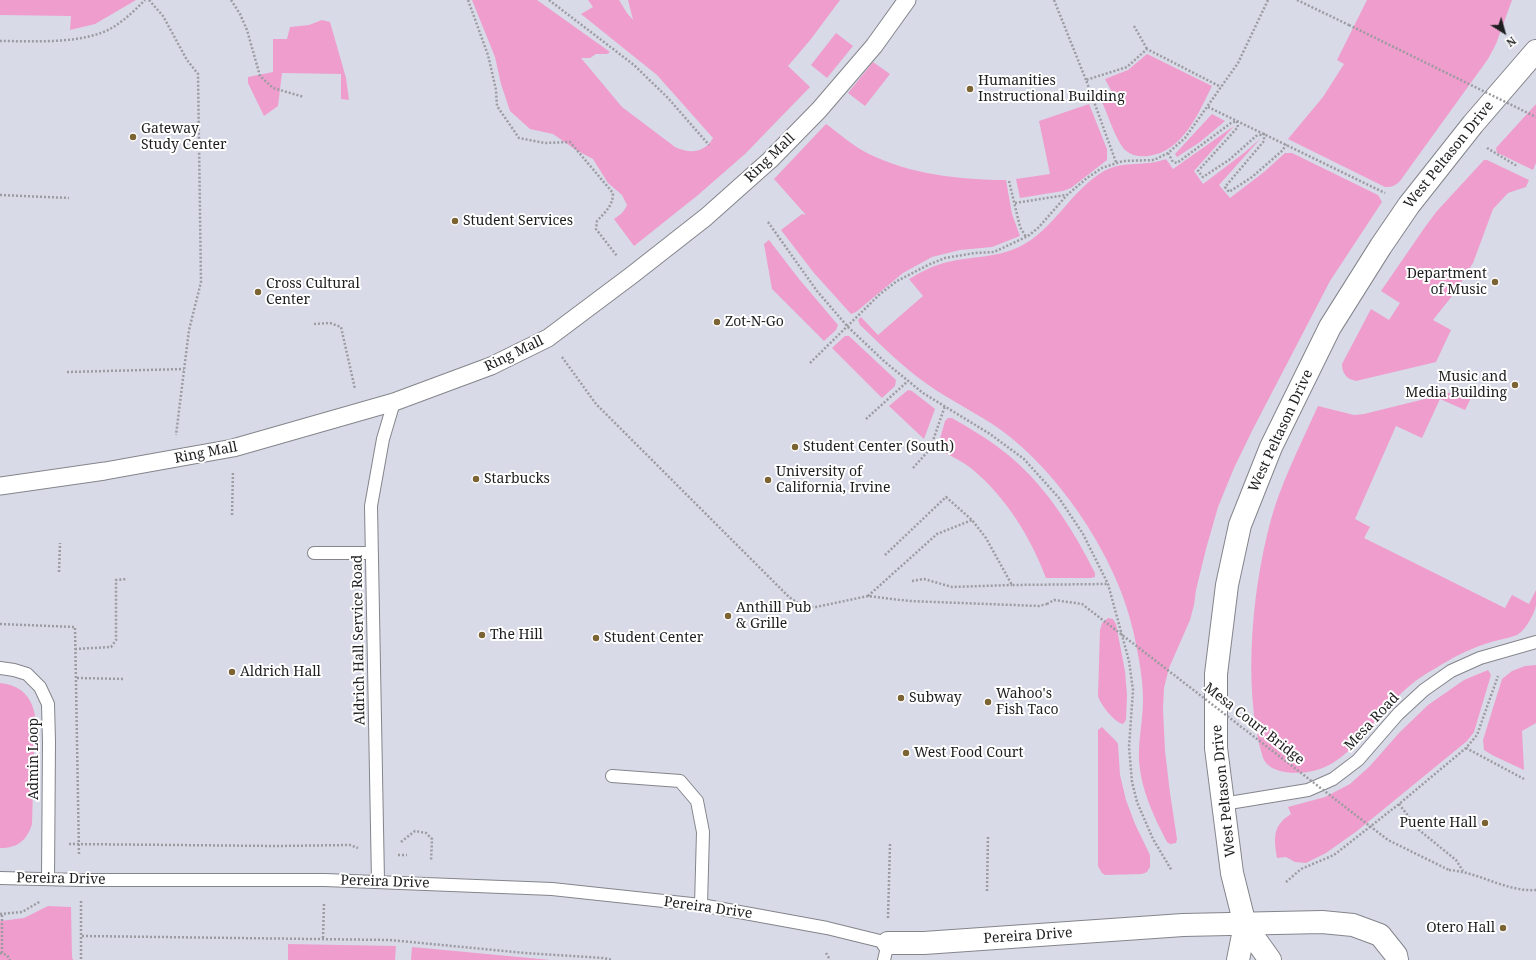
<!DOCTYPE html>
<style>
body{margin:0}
#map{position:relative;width:1536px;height:960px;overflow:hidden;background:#e4e5ec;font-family:"Noto Serif",serif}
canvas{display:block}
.north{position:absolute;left:1484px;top:12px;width:40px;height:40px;-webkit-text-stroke:3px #fff;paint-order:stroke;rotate:143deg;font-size:11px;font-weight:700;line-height:16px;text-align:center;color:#1e1e20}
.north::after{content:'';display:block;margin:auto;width:14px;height:18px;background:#1e1e20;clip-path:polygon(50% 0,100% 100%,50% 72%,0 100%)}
</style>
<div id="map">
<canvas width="1536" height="960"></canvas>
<div class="north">N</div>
</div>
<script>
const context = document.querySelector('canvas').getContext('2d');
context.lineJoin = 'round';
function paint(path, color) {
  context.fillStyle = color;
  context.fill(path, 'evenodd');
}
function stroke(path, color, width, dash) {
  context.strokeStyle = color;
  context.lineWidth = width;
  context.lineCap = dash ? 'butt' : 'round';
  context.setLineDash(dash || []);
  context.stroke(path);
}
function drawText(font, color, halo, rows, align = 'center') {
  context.font = font + ' "Noto Serif",serif';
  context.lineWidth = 4;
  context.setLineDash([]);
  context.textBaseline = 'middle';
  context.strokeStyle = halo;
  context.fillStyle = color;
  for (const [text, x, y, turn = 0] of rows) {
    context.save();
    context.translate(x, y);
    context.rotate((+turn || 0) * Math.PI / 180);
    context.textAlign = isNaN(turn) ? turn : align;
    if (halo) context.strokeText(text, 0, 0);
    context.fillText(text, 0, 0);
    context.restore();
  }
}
const built = new Path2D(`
 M 0,0 L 1536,0 L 1536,960 L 0,960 Z`);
const green = new Path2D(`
 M 0,0 L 136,0 L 95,24 L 70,30 L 71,16 L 0,15 Z
 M 472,0 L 537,0 L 610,52 L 607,54 L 596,54 L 590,58 L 581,58 L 622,107 L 675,147 C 689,154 705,153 713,138 L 657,75 L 581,14 L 593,7 L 588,0 L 619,0 L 627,13 L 633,20 L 628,0 L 840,0 L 811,39 L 788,66 L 810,87 L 745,154 L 698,195 L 634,246 L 614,219 C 620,215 624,212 627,205 L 622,195 L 608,183 L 593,159 L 576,150 L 553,134 L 530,129 L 510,111 L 501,84 L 495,57 Z
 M 1367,0 L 1512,0 L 1496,44 L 1488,59 L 1400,181 C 1395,186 1392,187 1385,187 L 1288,139 L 1323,97 L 1344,64 L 1337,60 Z
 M 322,20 L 330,22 L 346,78 L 349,100 L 341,99 L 341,74 L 282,73 L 278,106 L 264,116 L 248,83 L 248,77 L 273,72 L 273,39 L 287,39 L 290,27 L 309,25 Z
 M 836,33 L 853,46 L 827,78 L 811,65 Z
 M 1147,54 L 1212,86 C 1199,112 1183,152 1148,156 C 1140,157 1132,156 1125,150 C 1116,141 1107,112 1101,100 L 1113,94 L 1105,79 L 1128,70 Z
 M 873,62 L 890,74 L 865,106 L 848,93 Z
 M 1089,104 L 1107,149 L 1107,160 L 1071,188 L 1063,191 L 1020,198 L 1016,179 L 1050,174 L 1039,121 Z
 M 1536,104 L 1536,163 L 1533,170 L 1500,154 L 1497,153 L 1496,148 Z
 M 1212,114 L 1225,121 L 1200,142 L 1177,157 L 1175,154 Z
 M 826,124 C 840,134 854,147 869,154 C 909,174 961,180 1006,180 L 1012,214 L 1020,236 L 992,247 L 960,250 L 932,257 L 903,273 L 856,312 L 851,314 L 814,273 L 781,230 L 802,214 L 806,215 L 774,179 Z
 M 1234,126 L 1194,171 L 1203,184 L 1244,153 L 1261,138 L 1219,185 L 1230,198 L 1264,172 L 1285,153 L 1292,153 L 1378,195 L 1382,202 L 1330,281 L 1253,429 L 1234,468 L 1218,507 L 1206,549 L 1196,590 L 1194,605 L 1190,620 L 1169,668 L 1164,688 L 1163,709 L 1165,751 L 1170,793 L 1177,839 L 1176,843 L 1170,844 L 1167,842 C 1154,817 1141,790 1139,761 C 1138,741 1143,720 1143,700 C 1143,677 1138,653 1133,630 C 1117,558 1060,473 1001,430 C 977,413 951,401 927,384 C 903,367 881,345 860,325 L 858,320 L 861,317 L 878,335 L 923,296 L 909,279 C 921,272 934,265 948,262 C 972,256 996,258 1019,247 C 1054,230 1070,191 1104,171 C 1124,160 1146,167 1166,159 L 1173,169 Z
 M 1484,160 L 1487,160 L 1529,180 L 1526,187 L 1508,193 L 1493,209 L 1473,263 L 1456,291 L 1433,320 L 1451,330 L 1436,362 L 1356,381 C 1347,379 1342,374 1342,364 L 1371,309 L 1389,320 L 1400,303 L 1381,291 L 1425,227 L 1437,211 Z
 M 769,240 L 799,279 L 838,325 L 836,330 L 824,341 L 772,289 L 764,244 Z
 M 845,336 L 849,336 L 896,380 L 895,386 L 882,398 L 832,348 Z
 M 908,390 L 912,391 L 935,409 L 924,439 L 889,406 Z
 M 1453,392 L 1458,392 L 1471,398 L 1465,410 L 1440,399 L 1422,438 L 1396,426 L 1355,519 L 1370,527 L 1364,538 L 1505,608 L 1512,595 L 1529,604 L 1536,590 C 1536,594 1536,600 1536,605 C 1535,613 1525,631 1517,635 C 1507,639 1495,640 1485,644 C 1467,650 1452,658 1436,668 C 1417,678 1401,692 1387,708 C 1357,741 1336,779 1285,772 C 1275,770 1267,767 1263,758 C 1241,687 1253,576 1275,506 C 1287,471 1303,439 1318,406 L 1354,415 L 1364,414 Z
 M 948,418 L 952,418 C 969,428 987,438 1003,451 C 1043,481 1073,529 1095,573 L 1095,577 L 1091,578 L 1046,578 C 1031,538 1006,497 972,469 C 962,461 949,455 937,449 L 945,421 Z
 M 1108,618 L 1113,619 L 1116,624 L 1125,671 L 1127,695 L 1126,720 L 1123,724 C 1115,723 1100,704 1098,696 L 1100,630 L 1102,623 Z
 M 1536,665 L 1536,723 L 1522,731 L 1524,770 L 1494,756 L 1484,750 L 1483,740 L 1502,679 L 1512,671 L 1525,666 Z
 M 1488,670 L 1491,675 L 1474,732 L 1467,741 L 1357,831 L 1326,853 L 1306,863 L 1295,862 L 1286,857 L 1277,858 C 1274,838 1272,826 1291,814 L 1288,807 L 1325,797 L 1350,784 L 1370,766 L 1399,733 L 1428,705 L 1464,680 Z
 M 0,683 C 20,685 32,696 35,716 L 32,824 C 27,840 18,848 0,848 Z
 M 1102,727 L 1116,741 L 1118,744 L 1120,775 L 1126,800 L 1135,824 L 1150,855 L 1150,867 L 1147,872 L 1142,874 L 1105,875 L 1102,873 L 1098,866 L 1098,730 Z
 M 48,906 L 71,907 L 72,957 L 73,960 L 0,960 L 0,921 L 24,918 Z
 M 288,944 L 396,946 L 395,960 L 288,960 Z
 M 412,947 L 551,960 L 411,960 Z`);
const path = new Path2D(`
 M 149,0 L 163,16 L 187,60 L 198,74 L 201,282 L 189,330 L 176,435
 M 231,0 L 240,14 L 247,30 L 260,76 L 273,88 L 304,97
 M 468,0 L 488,55 L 496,90 L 497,106 L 519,138 L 545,143 L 570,142 L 613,193 C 613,206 605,212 597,221 L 596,229 L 617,256
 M 549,0 L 634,65 L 668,98 L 709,145
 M 1054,0 L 1086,80
 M 1297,0 L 1349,25
 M 1134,26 L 1147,49
 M 0,41 C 33,41 86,45 115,26 C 126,19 136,9 145,0
 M 1208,107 L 1385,193
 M 1487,148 L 1517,166
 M 1168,153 L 1173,162 L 1177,163 L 1231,123 L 1237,121 L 1238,127 L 1198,171 L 1203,177 L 1229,160 L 1256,136 L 1264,134 L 1264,141 L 1225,187 L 1229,192 L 1252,177 L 1283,150 L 1286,144
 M 1116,162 L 1086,80 L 1127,67 L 1147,49 L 1221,87
 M 1009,181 L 1020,227 L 1026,237
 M 0,195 L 69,198
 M 1015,203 L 1066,195
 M 768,222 L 817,291 L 848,327 L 885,362 L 923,393 L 990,434 L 1024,459 L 1059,498 L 1083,534 L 1108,584 L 1129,661 L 1133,690 L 1129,747 L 1132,782 L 1137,802 L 1153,839 L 1172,871
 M 314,324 L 330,323 L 341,327 L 355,389
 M 562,357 L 596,404 L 789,597 L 802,606 L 816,607 L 868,596 L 909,601 L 1039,606 L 1047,604
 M 810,363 L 880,294 L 897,281 L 928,265 L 945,258 L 975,253 L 994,252 L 1028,236 L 1038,228 L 1067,195 L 1087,178 L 1102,168 L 1123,161 L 1154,160 L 1168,153 L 1185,138 L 1238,63 L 1268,0
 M 67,372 L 184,369
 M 866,419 L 908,381
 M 913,468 L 930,449 L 945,406
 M 232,515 L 233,471
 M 885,555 L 946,497 L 972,520 L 986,538 L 1012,585 L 1108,584
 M 59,572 L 60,543
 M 912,581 L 924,579 L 952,587 L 1012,585
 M 868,596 L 937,534 L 972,520
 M 0,624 L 75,627 L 79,856
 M 75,649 L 111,647 L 116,640 L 116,580 L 127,579
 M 77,678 L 125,679
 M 1466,748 L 1524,779
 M 1399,804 L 1419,830 L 1456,860 L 1463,871
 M 401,842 L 415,831 L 426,833 L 432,839 L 431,861
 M 69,844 L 276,846 L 350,845 L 358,848
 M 398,855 L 407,855
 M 1449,870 C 1479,872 1506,892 1536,890
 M 1286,882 L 1301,869 L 1334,855 L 1399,804 L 1466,748 L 1477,735 L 1498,676
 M 987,891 L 988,836
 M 81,901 L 81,960
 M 0,914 L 22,912 L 41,901
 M 888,918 L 890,844
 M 82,936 L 390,940 L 525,953 L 603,958 L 613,960
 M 323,938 L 324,903
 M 0,953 L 7,955 L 10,960
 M 2,953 L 2,914
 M 826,953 L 830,960`);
const service = new Path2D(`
 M 314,553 L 372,553
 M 0,668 L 14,670 L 27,674 L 40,687 L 48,704 L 49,742 L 48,879
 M 612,776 L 680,781 L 697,801 L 703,832 L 701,905
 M 1223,804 L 1308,790 L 1333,779 L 1358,760 L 1398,714 L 1424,690 L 1451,671 L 1480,658 L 1536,642
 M 0,878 L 81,880 L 325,880 L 552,889 L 701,905 L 827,928 L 888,943 L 884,960
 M 378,881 L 371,506 L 383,439 L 394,402`);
const pedestrian = new Path2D(`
 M 0,486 L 105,471 L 233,448 L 394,402 L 491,366 L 548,338 L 632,275 L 706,217 L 770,160 L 819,110 L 874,46 L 907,0`);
const minor = new Path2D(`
 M 888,943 L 924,943 L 1183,925 L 1322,922 L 1353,925 L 1380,935 L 1396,955 L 1397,960`);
const tertiary = new Path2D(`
 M 1238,960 L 1245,925
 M 1270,960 L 1245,925 L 1232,873 L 1216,748 L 1216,674 L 1227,585 L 1240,525 L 1271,447 L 1330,327 L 1381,246 L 1409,205 L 1473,124 L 1536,51`);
const pathBridge = new Path2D(`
 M 1349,25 L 1536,117
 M 1047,604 L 1054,600 L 1082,604 L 1388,840 L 1449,870`);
const markers = [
 [970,89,4,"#7c6334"],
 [133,137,4,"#7c6334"],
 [455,221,4,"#7c6334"],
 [1495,282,4,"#7c6334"],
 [258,292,4,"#7c6334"],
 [717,322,4,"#7c6334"],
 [1515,385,4,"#7c6334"],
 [795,447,4,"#7c6334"],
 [476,479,4,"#7c6334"],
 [768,480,4,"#7c6334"],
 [728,616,4,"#7c6334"],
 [482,635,4,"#7c6334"],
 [596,638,4,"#7c6334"],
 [232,672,4,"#7c6334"],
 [901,698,4,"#7c6334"],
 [988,702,4,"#7c6334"],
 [906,753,4,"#7c6334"],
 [1485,823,4,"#7c6334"],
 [1503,928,4,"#7c6334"]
];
const poiNames = [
 ["Humanities",978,81],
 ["Instructional Building",978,97],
 ["Gateway",141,129],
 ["Study Center",141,145],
 ["Student Services",463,221],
 ["Department",1487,274,"right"],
 ["of Music",1487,290,"right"],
 ["Cross Cultural",266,284],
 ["Center",266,300],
 ["Zot-N-Go",725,322],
 ["Music and",1507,377,"right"],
 ["Media Building",1507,393,"right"],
 ["Student Center (South)",803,447],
 ["University of",776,472],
 ["California, Irvine",776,488],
 ["Starbucks",484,479],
 ["Anthill Pub",736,608],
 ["& Grille",736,624],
 ["The Hill",490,635],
 ["Student Center",604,638],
 ["Aldrich Hall",240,672],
 ["Wahoo's",996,694],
 ["Fish Taco",996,710],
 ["Subway",909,698],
 ["West Food Court",914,753],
 ["Puente Hall",1477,823,"right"],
 ["Otero Hall",1495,928,"right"]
];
const streetNames = [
 ["West Peltason Drive",1449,155,-51],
 ["Ring Mall",770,158,-44],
 ["Ring Mall",514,354,-26],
 ["West Peltason Drive",1281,431,-65],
 ["Ring Mall",206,453,-11],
 ["Aldrich Hall Service Road",359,640,-91],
 ["Mesa Road",1372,722,-47],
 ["Mesa Court Bridge",1254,724,38],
 ["Admin Loop",34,759,-90],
 ["West Peltason Drive",1224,791,-96],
 ["Pereira Drive",61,879,1],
 ["Pereira Drive",385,882,2],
 ["Pereira Drive",708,908,8],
 ["Pereira Drive",1028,936,-4]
];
paint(built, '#d8dae8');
paint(green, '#ef9dcd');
stroke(service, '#84858b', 14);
stroke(pedestrian, '#84858b', 19);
stroke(minor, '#84858b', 24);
stroke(tertiary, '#84858b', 24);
stroke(path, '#9b9ba0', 2.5, [2, 2]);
stroke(service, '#fff', 12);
stroke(pedestrian, '#fff', 17);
stroke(minor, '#fff', 22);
stroke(tertiary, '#fff', 22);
stroke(pathBridge, '#9b9ba0', 2.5, [2, 2]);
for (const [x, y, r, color] of markers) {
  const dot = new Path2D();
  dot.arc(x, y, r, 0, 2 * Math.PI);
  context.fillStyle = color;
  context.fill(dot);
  stroke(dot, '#fff', 1.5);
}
drawText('14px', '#1e1e20', '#fff', poiNames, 'left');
drawText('14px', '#1e1e20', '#fff', streetNames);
</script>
